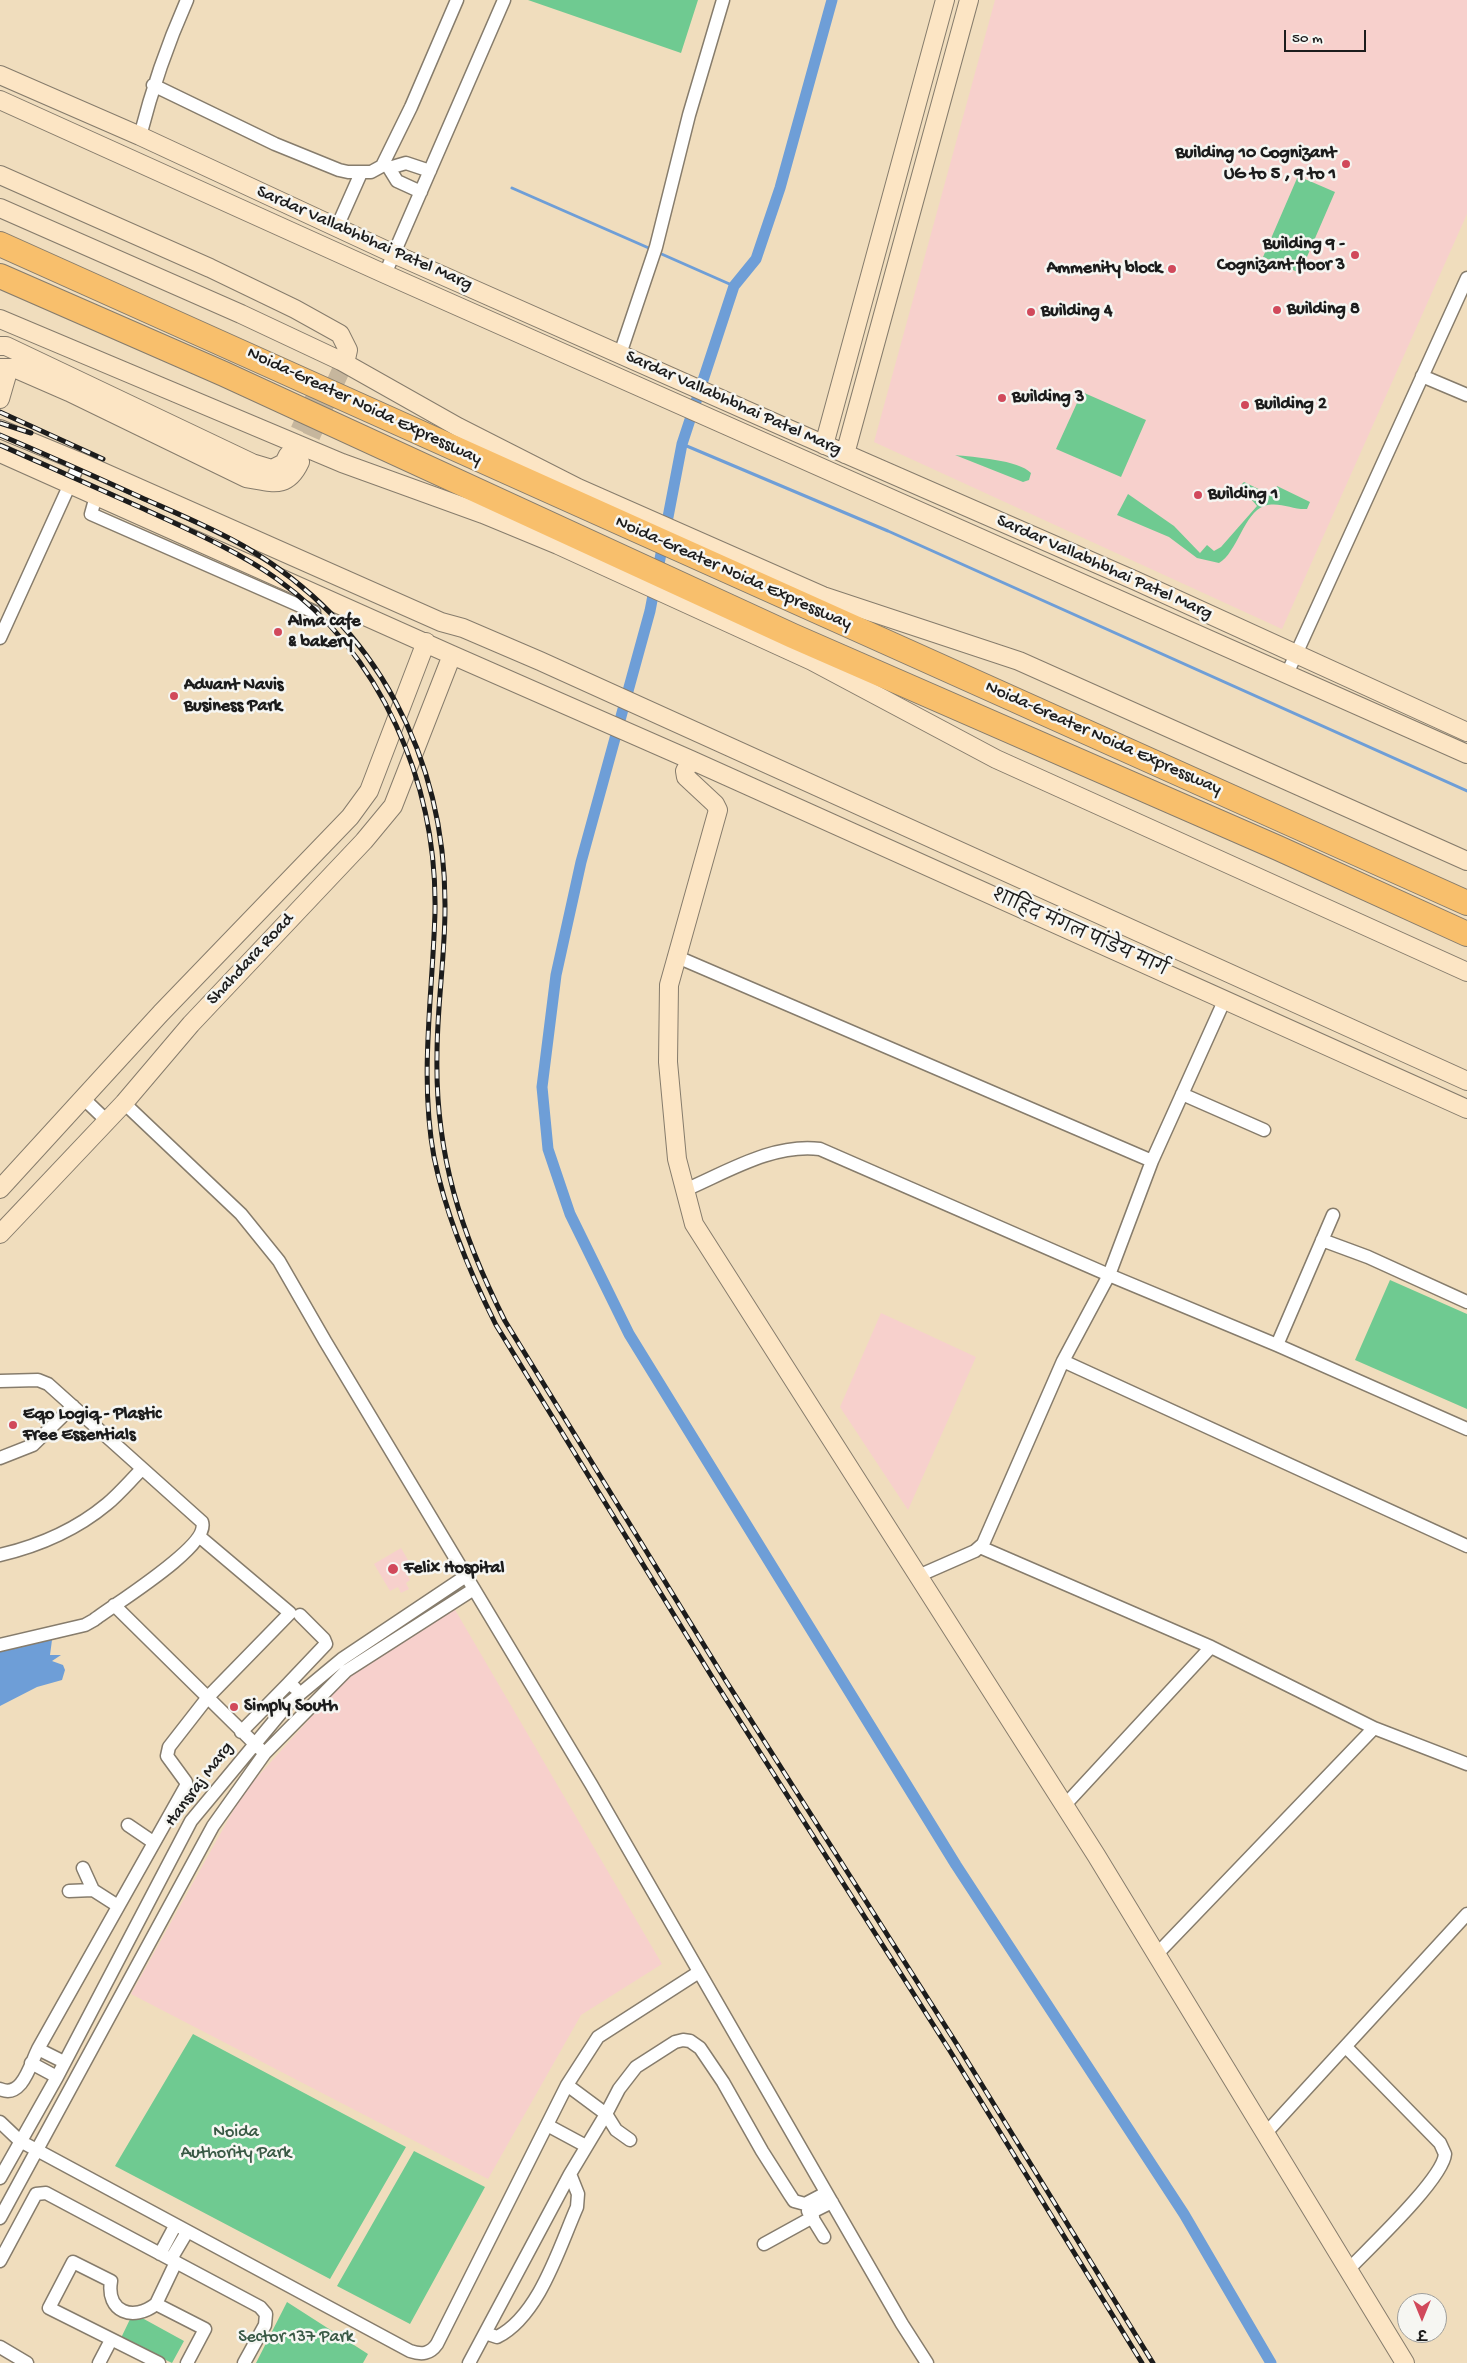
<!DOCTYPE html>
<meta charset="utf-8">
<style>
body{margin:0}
#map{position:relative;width:1467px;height:2363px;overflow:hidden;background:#f0ddbd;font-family:"Gochi Hand","Playpen Sans Deva",sans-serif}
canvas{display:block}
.north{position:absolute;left:1397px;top:2293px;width:50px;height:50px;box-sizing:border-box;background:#f6f6f2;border:1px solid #9f9f9c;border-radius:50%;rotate:180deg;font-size:14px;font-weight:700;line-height:20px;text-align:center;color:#1c1c1c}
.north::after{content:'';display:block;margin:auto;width:18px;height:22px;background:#d1495b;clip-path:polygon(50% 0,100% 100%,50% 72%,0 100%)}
.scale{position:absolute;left:1284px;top:30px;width:82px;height:22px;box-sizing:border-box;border:2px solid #1c1c1c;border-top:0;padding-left:6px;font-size:15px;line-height:18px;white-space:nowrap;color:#1c1c1c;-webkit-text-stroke:4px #f6f6f2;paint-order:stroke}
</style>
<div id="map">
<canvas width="1467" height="2363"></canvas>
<div class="north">उ</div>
<div class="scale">50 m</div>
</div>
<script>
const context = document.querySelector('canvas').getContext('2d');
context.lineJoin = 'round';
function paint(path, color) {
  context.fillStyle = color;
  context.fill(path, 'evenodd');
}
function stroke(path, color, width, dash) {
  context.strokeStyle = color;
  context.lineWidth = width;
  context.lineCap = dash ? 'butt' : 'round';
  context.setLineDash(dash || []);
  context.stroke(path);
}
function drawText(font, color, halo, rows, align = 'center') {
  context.font = font + ' "Gochi Hand","Playpen Sans Deva",sans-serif';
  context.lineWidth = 5;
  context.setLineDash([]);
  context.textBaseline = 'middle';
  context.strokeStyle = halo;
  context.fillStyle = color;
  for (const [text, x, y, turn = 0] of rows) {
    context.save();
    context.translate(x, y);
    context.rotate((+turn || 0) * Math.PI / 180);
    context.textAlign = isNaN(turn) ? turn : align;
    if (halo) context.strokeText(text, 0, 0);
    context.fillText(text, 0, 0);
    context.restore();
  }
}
const built = new Path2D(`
 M 995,0 L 1467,0 L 1467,214 L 1282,629 L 874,442 Z
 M 881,1313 L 976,1357 L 908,1510 L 840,1407 Z
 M 401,1548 L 412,1567 L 405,1571 L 410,1580 L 406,1583 L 409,1589 L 401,1593 L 398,1587 L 390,1591 L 374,1564 Z
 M 454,1608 L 662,1964 L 581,2015 L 488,2179 L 131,1994 L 243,1793 L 355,1668 Z`);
const green = new Path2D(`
 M 528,0 L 698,0 L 681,53 Z
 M 1298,176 L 1335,192 L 1300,273 L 1263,257 Z
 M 1082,392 L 1146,420 L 1121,477 L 1056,449 Z
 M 955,455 C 973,457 1019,460 1031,473 L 1029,480 L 1023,482 Z
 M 1244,482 L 1273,496 L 1277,486 L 1310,502 L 1307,509 C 1293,510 1279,501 1264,506 C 1244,513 1237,553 1219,563 L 1197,558 L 1169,537 L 1117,515 L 1128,494 L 1174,526 L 1200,553 L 1207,545 L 1214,551 L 1221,547 L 1257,506 L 1240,486 Z
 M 1390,1280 L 1467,1314 L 1467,1409 L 1355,1360 Z
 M 193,2034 L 406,2147 L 330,2279 L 115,2166 Z
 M 414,2151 L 485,2187 L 410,2324 L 337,2286 Z
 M 287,2302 L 368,2354 L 363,2363 L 256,2363 Z
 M 133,2313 L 184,2341 L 172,2363 L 121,2338 Z`);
const water = new Path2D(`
 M 52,1640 L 50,1655 L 61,1655 L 52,1661 L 63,1665 L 65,1670 L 62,1680 L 37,1687 L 0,1706 L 0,1648 Z`);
const stream = new Path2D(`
 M 512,188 L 651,249
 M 657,252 L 734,286
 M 682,444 L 888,531 L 1467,791`);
const canal = new Path2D(`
 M 832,0 L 780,188 L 756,259 L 734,286 L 682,444 L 650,611 L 581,862 L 556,975 L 542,1087 L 548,1149 L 570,1214 L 629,1334 L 956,1865 L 1184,2214 L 1271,2363`);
const secondaryTunnel = new Path2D(`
 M 288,455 L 324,377
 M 300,461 L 346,359`);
const street = new Path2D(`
 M 153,85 L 275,144 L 339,170 L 348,172 L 371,172 L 382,166 L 411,107 L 457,0
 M 140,136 C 152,89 167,45 187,0
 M 421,192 L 397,181 L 389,168 L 406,163 L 430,171
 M 337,227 L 361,173
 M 385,274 L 504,0
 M 620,354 L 656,247 L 689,115 L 723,0
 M 1422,376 L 1467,395
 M 96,496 L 91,514 L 314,612
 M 0,638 L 80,462
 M 1287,674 L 1467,278
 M 675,956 L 1152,1161
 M 1182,1094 L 1264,1130
 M 83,1098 L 107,1121
 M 124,1103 L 241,1214 L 279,1261 L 325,1341 L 591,1784 L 902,2324 L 927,2363
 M 685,1190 C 727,1172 773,1143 820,1149 L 1109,1275 L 1277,1345 L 1467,1429
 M 1322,1240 L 1368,1257 L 1467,1302
 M 1277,1345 L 1333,1215
 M 1063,1361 L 1467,1546
 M 0,1381 L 38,1380 L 48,1384 L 202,1522 C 211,1546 113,1605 94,1620 L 85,1625 L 0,1645
 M 0,1458 L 33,1445 L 73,1406
 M 980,1547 L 1211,1647 L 1374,1728 L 1467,1764
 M 0,1555 C 38,1546 77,1529 107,1504 C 119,1494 130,1481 142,1469
 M 918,1576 L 975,1551 L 983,1544 L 1063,1361 L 1109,1275 L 1152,1161 L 1225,999
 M 114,1605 L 260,1749
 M 289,1683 L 326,1644 L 324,1639 L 300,1615
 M 241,1732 L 289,1683 L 295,1688
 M 1064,1806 L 1211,1647
 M 128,1825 L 153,1842
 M 83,1868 L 93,1890 L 118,1906
 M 69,1891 L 93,1890
 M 1156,1955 L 1374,1728
 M 1346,2047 L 1440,2143 L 1445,2154 C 1443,2179 1368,2249 1348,2270
 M 38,2049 L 64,2062
 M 31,2063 L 57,2077
 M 567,2085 L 606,2114 L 616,2130 L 630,2140
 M 0,2089 C 22,2099 30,2065 38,2049 L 186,1786 L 186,1782 L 167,1756 L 169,1747 L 208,1697 L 290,1613 L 200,1537
 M 0,2122 L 20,2141 L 410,2351 C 422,2355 430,2354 437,2344 L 567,2085 L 598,2037 L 699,1972
 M 547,2125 L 586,2146
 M 1265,2134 L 1467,1914
 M 0,2178 L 57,2077 L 191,1821 L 289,1703 L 342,1659 L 466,1576
 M 808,2211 L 824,2237
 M 810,2213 L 832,2202
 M 0,2218 L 213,1826 L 265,1753 L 346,1671 L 474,1589
 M 764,2244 L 813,2217
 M 160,2254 L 175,2226
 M 171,2259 L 187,2232
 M 0,2261 L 36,2194 L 46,2193 L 260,2307 L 266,2314 L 265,2325 L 244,2363
 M 156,2304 L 176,2262
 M 485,2333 L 497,2337 C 539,2316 559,2248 577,2207 L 578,2194 L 570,2174
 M 0,2347 L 27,2363
 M 99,2363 L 111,2340
 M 159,2363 L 49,2308 L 73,2262 L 111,2281 C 106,2312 133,2322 156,2304 L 205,2329 L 187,2363
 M 469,2363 L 570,2174 L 606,2114 L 619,2089 L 636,2067 L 675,2042 L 683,2040 L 690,2041 L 700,2048 L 723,2082 L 762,2151 L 790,2195 L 794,2201 L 805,2204 L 826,2193`);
const secondary = new Path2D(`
 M 0,75 L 140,136 L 394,254 L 784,427 L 1134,580 L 1467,732
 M 0,100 L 385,274 L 1467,754
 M 0,175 L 210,268 L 295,309 L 340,334 L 348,350 L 346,359
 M 0,208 L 241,314 L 341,361 L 458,427 L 578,488 L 823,596 L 1019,661 L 1467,861
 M 0,319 L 342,463 L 483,514 L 558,545 L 812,661 L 996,759 L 1467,972
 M 0,346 L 6,346 L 252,463 L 272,469 L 284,463 L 288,455
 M 0,368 L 14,368 L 69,392 L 246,478 C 272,482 287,490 300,462
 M 0,399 L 9,368
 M 0,429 L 80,462 L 441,622 L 463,628 L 540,661 L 1467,1081
 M 824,445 L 945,0
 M 0,453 L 452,655 L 691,760 L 1467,1109
 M 845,454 L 969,0
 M 691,760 L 685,771 L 686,777 L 715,804 L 718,810 L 669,985 L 668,1062 L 677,1159 L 694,1224 L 1096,1855 L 1405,2363
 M 0,1189 L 161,1013 L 350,817 L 369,791 L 426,642
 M 0,1234 L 124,1103 L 191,1024 L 364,841 L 393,806 L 452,655`);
const highway = new Path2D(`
 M 0,244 L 1467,903
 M 0,276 L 224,374 L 793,636 L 1278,848 L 1467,934`);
const rail = new Path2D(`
 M 0,412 L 103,459
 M 0,423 L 31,433
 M 0,435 C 47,455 94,476 140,497 C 176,513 213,528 247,548 C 377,625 446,759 445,908 C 445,957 437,1006 437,1055 C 435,1154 461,1234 505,1321 L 726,1681 L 958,2046 L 1153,2363
 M 0,445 C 48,466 96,488 144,509 C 189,530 236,550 277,579 C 382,654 437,784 435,911 C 433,992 419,1076 434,1157 C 446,1216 469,1271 496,1325 L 717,1685 L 950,2051 L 1142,2363`);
const markers = [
 [1346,164,5,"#d1495b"],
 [1355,255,5,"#d1495b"],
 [1172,269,5,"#d1495b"],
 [1277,310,5,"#d1495b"],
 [1031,312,5,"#d1495b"],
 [1002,398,5,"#d1495b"],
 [1245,405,5,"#d1495b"],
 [1198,495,5,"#d1495b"],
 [278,632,5,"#d1495b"],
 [174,696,5,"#d1495b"],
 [13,1425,5,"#d1495b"],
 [393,1569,6,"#d1495b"],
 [234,1707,5,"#d1495b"]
];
const poiNames = [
 ["Building 10 Cognizant",1336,154,"right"],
 ["UG to 5 , 9 to 1",1336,175,"right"],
 ["Building 9 -",1345,245,"right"],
 ["Cognizant floor 3",1345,266,"right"],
 ["Ammenity block",1162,269,"right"],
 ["Building 8",1287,310],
 ["Building 4",1041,312],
 ["Building 3",1012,398],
 ["Building 2",1255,405],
 ["Building 1",1208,495],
 ["Alma cafe",288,622],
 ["& bakery",288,643],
 ["Advant Navis",184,686],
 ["Business Park",184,707],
 ["Eqo Logiq - Plastic",23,1415],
 ["Free Essentials",23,1436],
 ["Felix Hospital",404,1569],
 ["Simply South",244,1707]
];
const streetNames = [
 ["Sardar Vallabhbhai Patel Marg",364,239,24],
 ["Sardar Vallabhbhai Patel Marg",733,404,24],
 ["Noida-Greater Noida Expressway",364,407,25],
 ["Sardar Vallabhbhai Patel Marg",1104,568,24],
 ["Noida-Greater Noida Expressway",733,574,24],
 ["Noida-Greater Noida Expressway",1103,739,24],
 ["शाहिद मंगल पांडेय मार्ग",1079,934,24],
 ["Shahdara Road",251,960,-47],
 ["Hansraj Marg",200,1785,-53]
];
const parkNames = [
 ["Noida",236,2133],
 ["Authority Park",236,2154],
 ["Sector 137 Park",296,2338]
];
paint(built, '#f7d0cc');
paint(green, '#6fca91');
paint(water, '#6e9ed7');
stroke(stream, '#6e9ed7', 3);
stroke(canal, '#6e9ed7', 11);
stroke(secondaryTunnel, '#c6b69d', 18, [18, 9]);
stroke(street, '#867c6c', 15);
stroke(secondary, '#867c6c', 20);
stroke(highway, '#867c6c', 26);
stroke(street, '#fff', 12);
stroke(secondary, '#fce5c4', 18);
stroke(highway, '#f8bf6c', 24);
stroke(rail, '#1c1c1c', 5);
stroke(rail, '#f6f6f2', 3, [9]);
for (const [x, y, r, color] of markers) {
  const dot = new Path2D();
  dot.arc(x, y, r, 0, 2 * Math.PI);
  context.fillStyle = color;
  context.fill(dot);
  stroke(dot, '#f6f6f2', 2);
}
drawText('bold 18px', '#1c1c1c', '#f6f6f2', poiNames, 'left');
drawText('18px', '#1c1c1c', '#f6f6f2', streetNames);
drawText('18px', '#395945', '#f6f6f2', parkNames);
</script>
